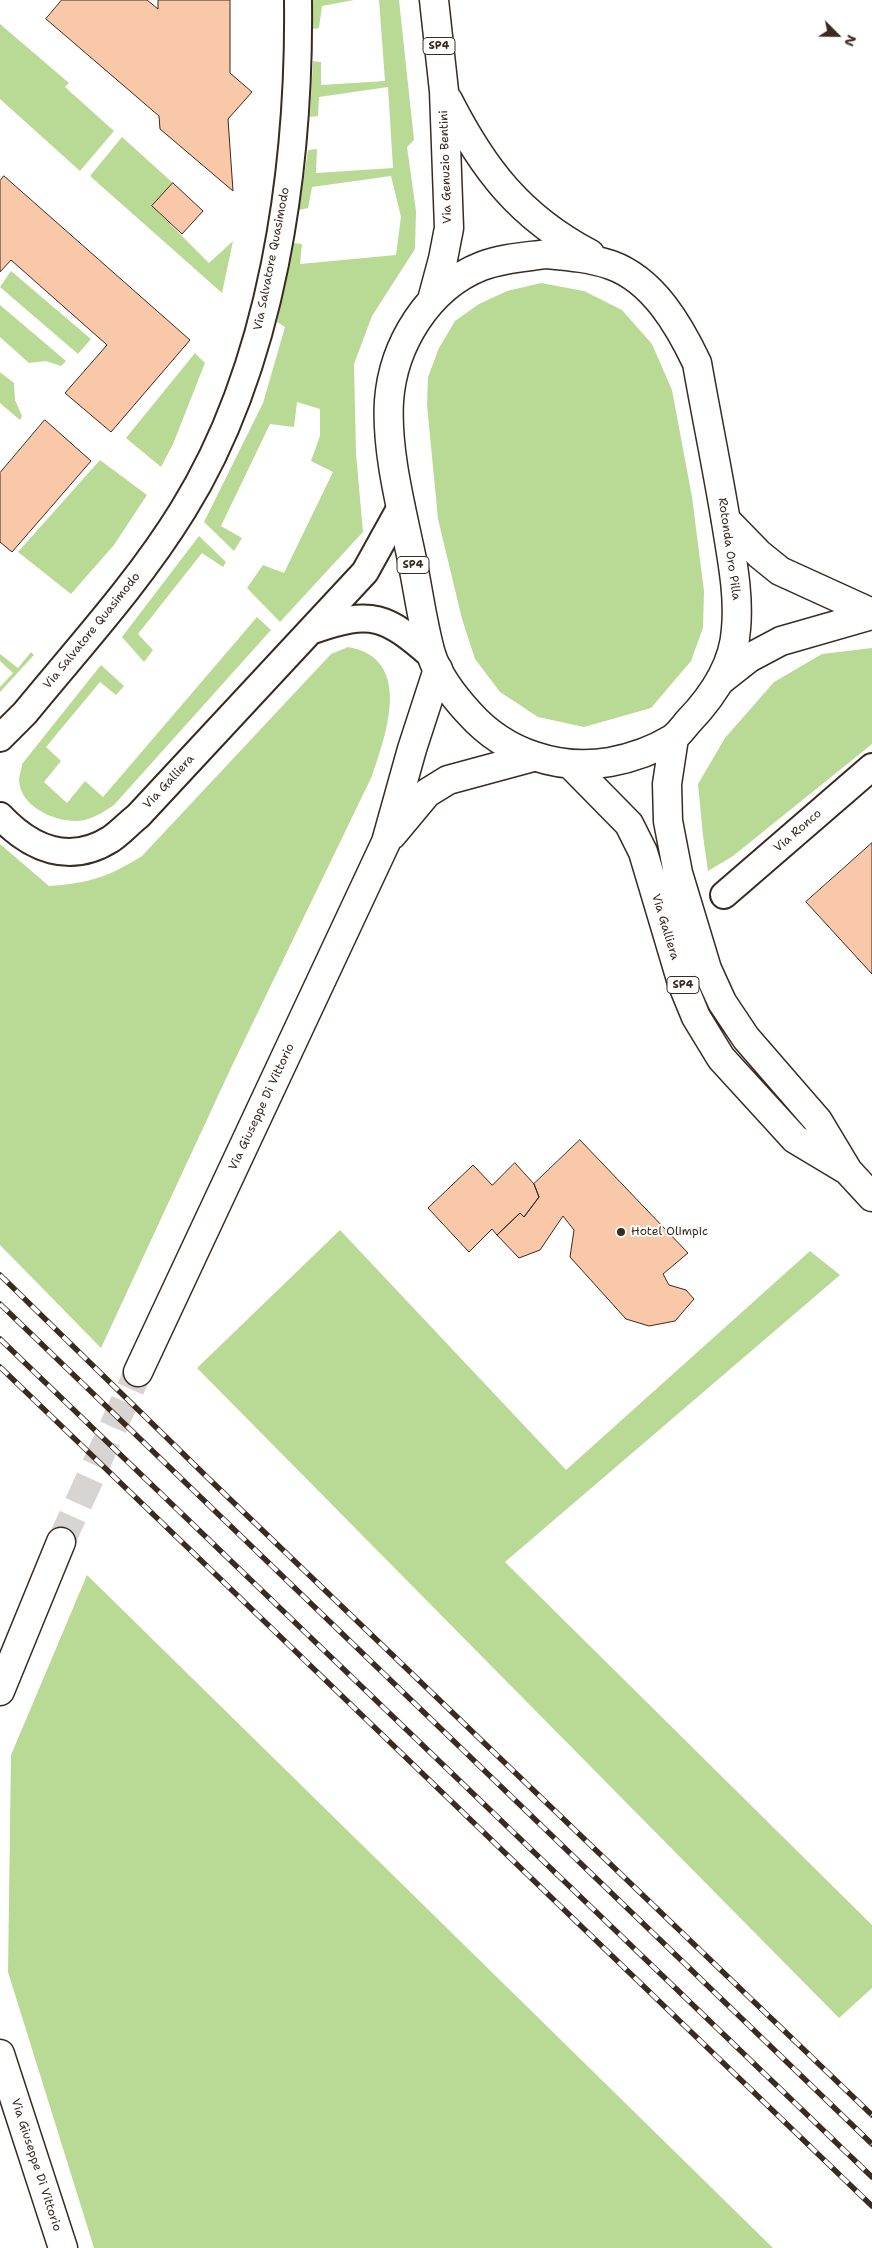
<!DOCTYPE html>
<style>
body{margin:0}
#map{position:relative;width:872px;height:2248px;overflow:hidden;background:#fff;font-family:"Shantell Sans",sans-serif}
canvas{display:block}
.north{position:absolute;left:812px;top:10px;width:50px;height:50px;-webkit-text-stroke:4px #fff;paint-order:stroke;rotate:113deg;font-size:14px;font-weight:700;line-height:20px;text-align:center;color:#3b2a1e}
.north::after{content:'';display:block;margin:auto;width:18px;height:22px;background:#3b2a1e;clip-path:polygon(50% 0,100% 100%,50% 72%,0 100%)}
</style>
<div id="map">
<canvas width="872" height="2248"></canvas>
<div class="north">N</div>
</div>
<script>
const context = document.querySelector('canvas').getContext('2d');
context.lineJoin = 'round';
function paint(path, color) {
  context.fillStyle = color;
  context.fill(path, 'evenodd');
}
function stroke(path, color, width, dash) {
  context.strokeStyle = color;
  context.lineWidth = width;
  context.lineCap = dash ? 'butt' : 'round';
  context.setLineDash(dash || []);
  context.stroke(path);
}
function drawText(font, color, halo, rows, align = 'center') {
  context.font = font + ' "Shantell Sans",sans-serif';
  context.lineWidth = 4;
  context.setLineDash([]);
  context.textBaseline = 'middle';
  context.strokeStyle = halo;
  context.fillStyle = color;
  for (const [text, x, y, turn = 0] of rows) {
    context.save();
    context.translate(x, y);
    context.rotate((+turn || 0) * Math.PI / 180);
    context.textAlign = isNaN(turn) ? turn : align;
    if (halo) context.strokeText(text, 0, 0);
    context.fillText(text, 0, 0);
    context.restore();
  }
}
const green = new Path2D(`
 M 313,0 L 354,0 L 322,6 L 319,28 L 313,29 Z
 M 379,0 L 399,0 L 414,140 L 407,147 L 416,211 L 415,249 L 372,316 L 354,364 L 356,453 L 363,532 L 280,622 L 247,588 L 263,565 L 284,573 L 333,472 L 311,461 L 320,436 L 320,409 L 297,402 L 294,427 L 270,424 L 221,526 L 242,538 L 234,551 L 204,522 L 263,403 L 285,327 L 277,322 L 293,243 L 302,244 L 300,264 L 396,255 L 401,217 L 391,176 L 312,187 L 308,208 L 299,210 L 308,150 L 317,149 L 316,173 L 393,168 L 388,87 L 319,97 L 318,116 L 310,117 L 313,61 L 321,62 L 321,85 L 385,81 Z
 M 0,24 L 69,83 L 65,87 L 114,131 L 80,171 L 0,99 Z
 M 122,137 L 173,183 L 152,206 L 209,263 L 233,241 L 222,293 L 90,176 Z
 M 11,271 L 91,339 L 78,354 L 0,287 Z
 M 541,283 L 584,291 L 622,310 L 652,344 L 672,390 L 692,497 L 704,591 L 703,628 L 691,661 L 651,708 L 584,727 L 538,717 L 500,692 L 475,659 L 462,619 L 438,519 L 427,405 L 428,377 L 439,348 L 455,321 L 479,304 L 507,291 Z
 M 0,305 L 66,361 L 61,366 L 46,361 L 29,363 L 0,337 Z
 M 195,353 L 205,363 L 173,444 L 161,467 L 126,438 Z
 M 0,372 L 14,383 L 15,400 L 22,416 L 20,420 L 0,403 Z
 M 100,460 L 147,495 L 114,545 L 71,594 L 18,552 Z
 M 199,536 L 226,562 L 223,567 L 202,553 L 138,634 L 153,650 L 144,662 L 122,637 Z
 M 257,617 L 271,630 L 114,805 C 103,812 92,820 78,821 C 55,822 20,807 19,780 C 19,775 22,769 22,764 L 101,665 L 124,686 L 116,695 L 100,682 L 46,747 L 61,761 L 44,782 L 67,803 L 85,781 L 103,797 Z
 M 348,647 C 413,658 387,733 372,776 L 230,1070 L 101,1348 L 0,1245 L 0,844 L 49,886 C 90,883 108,877 142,856 L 331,654 Z
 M 872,648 L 872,744 L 733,856 L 708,871 L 703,836 L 698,784 L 725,738 L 774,682 L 822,654 Z
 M 31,652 L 34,655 L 0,692 L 0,687 L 13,673 L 0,661 L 0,654 L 18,668 Z
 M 340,1230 L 566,1470 L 810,1251 L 840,1275 L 505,1562 L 872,1925 L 872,1988 L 839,2018 L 197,1368 Z
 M 87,1575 L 773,2248 L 94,2248 L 8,1972 L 11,1755 Z`);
const building = new Path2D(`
 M 62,0 L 147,0 L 158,9 L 158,0 L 230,0 L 230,73 L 252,92 L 228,119 L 233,191 L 160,129 L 159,116 L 46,19 Z
 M 4,176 L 190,340 L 111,432 L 65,393 L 107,345 L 11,260 L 0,272 L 0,181 Z
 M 173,183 L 203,211 L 182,234 L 152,206 Z
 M 45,420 L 91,461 L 12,552 L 0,542 L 0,473 Z
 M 872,843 L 872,974 L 806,902 Z
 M 580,1140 L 688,1253 L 663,1274 L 669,1285 L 686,1290 L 694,1299 L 675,1321 L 649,1326 L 626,1319 L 570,1257 L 574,1230 L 563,1216 L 540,1250 L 519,1258 L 497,1235 L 520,1213 L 524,1217 L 539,1197 L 534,1184 Z
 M 515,1163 L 534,1184 L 539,1197 L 524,1217 L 520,1213 L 497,1235 L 492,1229 L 469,1252 L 428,1208 L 473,1165 L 492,1185 Z`);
const tertiaryTunnel = new Path2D(`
 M 61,1542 L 138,1372`);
const minor = new Path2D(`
 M 313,630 C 372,609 386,616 432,656
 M 0,738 L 25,713 C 79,647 138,583 183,510 C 273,365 300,168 298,0
 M 0,816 C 31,849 70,865 111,839 C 121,832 129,823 138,816 L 365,572 L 401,507
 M 724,895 L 872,767`);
const tertiary = new Path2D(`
 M 726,520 L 759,554 L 780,571 L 872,613
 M 721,680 L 749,658 L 781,641 L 872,615
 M 392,835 L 427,793 L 448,780 L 533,757
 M 138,1372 L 386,842 L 412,749 L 438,669
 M 0,1691 L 61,1542
 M 0,2054 L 63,2248`);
const primary = new Path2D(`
 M 448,100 C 483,169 520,217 590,254
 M 547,254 C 568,256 591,258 611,265 C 653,280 679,325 697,363 C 707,420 719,477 728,534 C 733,565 739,597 736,629 C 734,665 713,696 688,722 C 683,728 678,735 672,739 C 654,750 631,758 610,762 C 559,771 505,753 470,714 C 455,698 438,676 431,654 C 422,622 418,588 411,555 C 401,507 386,450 389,401 C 393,345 428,287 482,266 C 503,258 525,257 547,254 Z
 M 432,300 L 443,259 L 449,228 L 444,91 L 434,0
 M 674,738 L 667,784 L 668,821 L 678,873 L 707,969 L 722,1002 L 746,1038 L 818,1121 L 848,1171 L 872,1197
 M 570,764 L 629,824 L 643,852 L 682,983 L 696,1017 L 721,1058 L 795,1139 L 845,1169`);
const rail = new Path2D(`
 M 0,1275 L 209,1479 L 872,2115
 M 0,1304 L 872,2144
 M 0,1339 L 872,2177
 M 0,1367 L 872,2206`);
const markers = [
 [621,1232,5,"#3b2a1e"]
];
const shields = [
 [439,46,32],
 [413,565,32],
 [683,985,32]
];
const shieldNames = [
 ["SP4",439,46],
 ["SP4",413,565],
 ["SP4",683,985]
];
const streetNames = [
 ["Via Genuzio Bentini",446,167,-92],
 ["Via Salvatore Quasimodo",272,259,-79],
 ["Rotonda Oro Pilla",729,549,82],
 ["Via Salvatore Quasimodo",92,631,-51],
 ["Via Galliera",169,782,-47],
 ["Via Ronco",798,831,-41],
 ["Via Galliera",665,927,73],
 ["Via Giuseppe Di Vittorio",262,1107,-65],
 ["Via Giuseppe Di Vittorio",36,2165,72]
];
const poiNames = [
 ["Hotel Olimpic",631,1232]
];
paint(green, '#b8da94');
paint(building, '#f9c8a9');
stroke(building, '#3b2a1e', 1);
stroke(tertiaryTunnel, '#d8d4d2', 28, [28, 14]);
stroke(minor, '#3b2a1e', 30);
stroke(tertiary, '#3b2a1e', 31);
stroke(primary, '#3b2a1e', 31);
stroke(minor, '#fff', 26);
stroke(tertiary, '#fff', 28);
stroke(primary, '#fff', 28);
stroke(rail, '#3b2a1e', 5.5);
stroke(rail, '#fff', 4, [11]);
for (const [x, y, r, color] of markers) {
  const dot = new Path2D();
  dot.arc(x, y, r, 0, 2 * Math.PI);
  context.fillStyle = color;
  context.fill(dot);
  stroke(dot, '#fff', 2);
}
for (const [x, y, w] of shields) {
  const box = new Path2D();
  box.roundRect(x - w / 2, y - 8.5, w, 17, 4);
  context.fillStyle = '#fff';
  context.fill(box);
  stroke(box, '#3b2a1e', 1);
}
drawText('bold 11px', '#3b2a1e', null, shieldNames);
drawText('12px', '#3b2a1e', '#fff', streetNames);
drawText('12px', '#3b2a1e', '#fff', poiNames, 'left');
</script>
